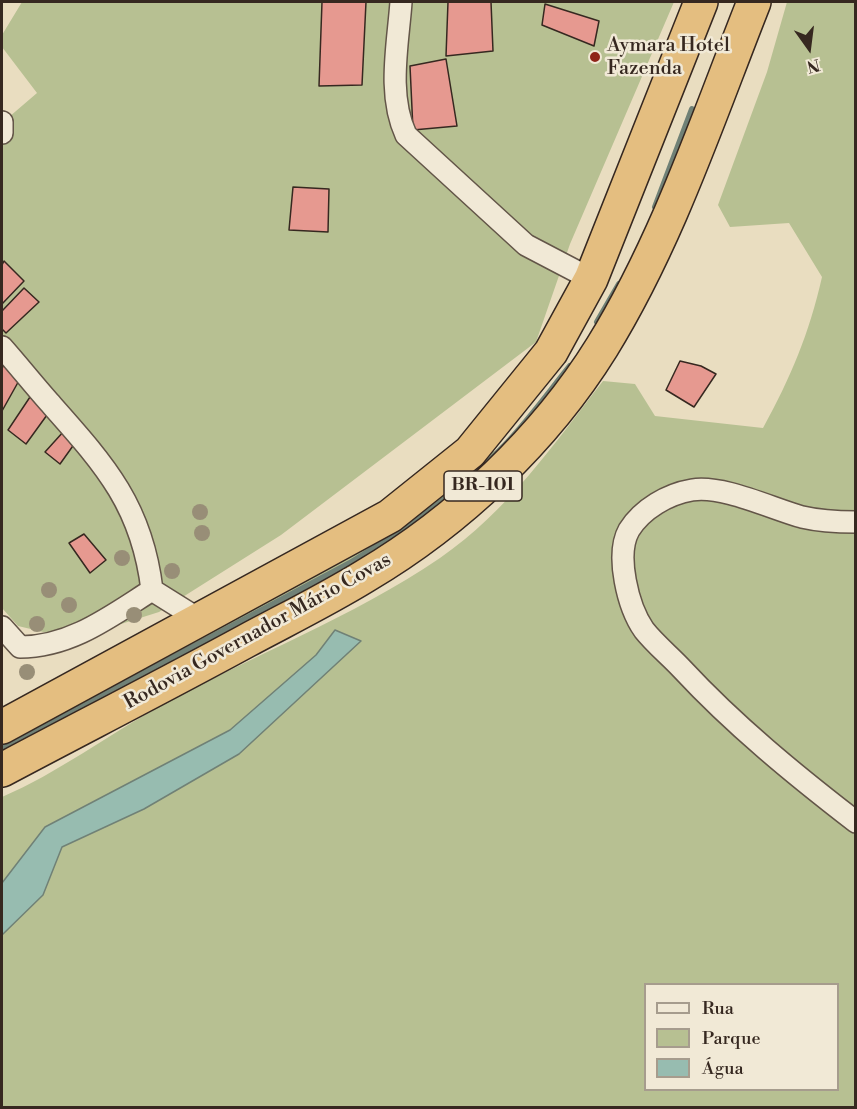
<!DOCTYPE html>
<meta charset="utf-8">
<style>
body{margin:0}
#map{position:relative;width:857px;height:1109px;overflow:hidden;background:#e9ddc0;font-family:"Libre Bodoni",serif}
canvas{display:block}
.frame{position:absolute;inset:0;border:3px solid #362820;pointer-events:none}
.legend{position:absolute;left:644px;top:983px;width:195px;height:108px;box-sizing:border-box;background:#f1e9d6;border:2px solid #a69c8d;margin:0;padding:8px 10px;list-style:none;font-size:18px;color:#362820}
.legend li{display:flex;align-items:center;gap:12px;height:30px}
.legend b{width:30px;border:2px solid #a69c8d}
.north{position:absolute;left:779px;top:18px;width:60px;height:60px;-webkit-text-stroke:4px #f1e9d6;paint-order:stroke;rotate:166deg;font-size:16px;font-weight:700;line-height:24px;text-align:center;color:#362820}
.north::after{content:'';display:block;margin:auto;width:21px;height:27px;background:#362820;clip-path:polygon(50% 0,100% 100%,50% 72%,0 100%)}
</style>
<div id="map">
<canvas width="857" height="1109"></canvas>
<div class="frame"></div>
<ul class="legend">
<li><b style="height:8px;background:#f1e9d6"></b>Rua</li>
<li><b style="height:16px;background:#b7c092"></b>Parque</li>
<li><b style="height:16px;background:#97bcb0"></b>Água</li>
</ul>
<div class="north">N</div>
</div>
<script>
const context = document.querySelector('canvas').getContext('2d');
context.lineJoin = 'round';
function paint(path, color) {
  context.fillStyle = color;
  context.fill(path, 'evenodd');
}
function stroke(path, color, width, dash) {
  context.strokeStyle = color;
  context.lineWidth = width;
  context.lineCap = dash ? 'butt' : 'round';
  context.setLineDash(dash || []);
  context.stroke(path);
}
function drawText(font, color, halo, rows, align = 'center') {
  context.font = font + ' "Libre Bodoni",serif';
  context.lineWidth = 5;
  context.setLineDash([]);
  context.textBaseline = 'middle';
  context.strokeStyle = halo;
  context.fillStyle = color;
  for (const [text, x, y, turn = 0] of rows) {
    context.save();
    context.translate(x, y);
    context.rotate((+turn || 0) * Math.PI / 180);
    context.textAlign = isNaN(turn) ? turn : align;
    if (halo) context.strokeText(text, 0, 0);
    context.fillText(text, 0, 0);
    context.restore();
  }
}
const green = new Path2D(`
 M 22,2 L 674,2 L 570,244 L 536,342 L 281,535 L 159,612 L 121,624 L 56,635 L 18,626 L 2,608 L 2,123 L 37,93 L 2,47 L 2,35 Z
 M 787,2 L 855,2 L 855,1107 L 2,1108 L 2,797 C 58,773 106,736 159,707 C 252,655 352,618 440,558 C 507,512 554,444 603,381 L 635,384 L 655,416 L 763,428 C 791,377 809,334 822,277 L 789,223 L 730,227 L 718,205 L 767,72 ZM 646,984 L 838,984 L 838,1090 L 646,1090 Z
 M 491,447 L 500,458 L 388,549 L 2,756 L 2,740 Z`);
const water = new Path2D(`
 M 335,630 L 361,641 L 239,754 L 144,809 L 62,847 L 43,895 L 2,935 L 2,883 L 45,827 L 230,730 L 316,655 Z`);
const stream = new Path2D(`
 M 655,207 L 692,109
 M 597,322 L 619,284
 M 2,749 L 350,563 C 406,529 461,492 506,444 C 529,420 549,392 570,366`);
const building = new Path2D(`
 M 322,2 L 366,2 L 362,85 L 319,86 Z
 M 448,2 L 491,2 L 493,51 L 446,56 Z
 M 545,4 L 599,21 L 594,46 L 542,25 Z
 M 446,59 L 457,126 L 413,130 L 410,66 Z
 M 293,187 L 329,189 L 328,232 L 289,230 Z
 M 4,261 L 24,281 L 2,304 L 2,265 Z
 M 24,288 L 39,302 L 6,333 L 2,329 L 2,311 Z
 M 680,361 L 701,366 L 716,374 L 694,407 L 666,390 Z
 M 5,363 L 21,377 L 2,411 L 2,368 Z
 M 32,394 L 47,415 L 26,444 L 8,430 Z
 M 64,431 L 75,443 L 60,464 L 45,452 Z
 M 84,534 L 106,560 L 90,573 L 69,543 Z`);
const minor = new Path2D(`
 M 401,2 C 398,45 387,94 406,135 L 526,245 L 591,279
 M 2,122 L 2,133
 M 2,347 C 18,365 33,384 49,402 C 104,464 142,505 152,590
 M 856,522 C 837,522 819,521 802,517 C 770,508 723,485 692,490 C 668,494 642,509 629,530 C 615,555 628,607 644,630 C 655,644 670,656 682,669 C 734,725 795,775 856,822
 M 2,627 L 20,647 C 71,647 111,616 152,590 L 200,620`);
const trunk = new Path2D(`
 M 2,727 L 390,516 L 470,452 L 551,352 L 591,279 L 701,2
 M 2,770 C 83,727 165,685 246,641 C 285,620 326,600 365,576 C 458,521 545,439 602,347 C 668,240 708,118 754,2`);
const trees = [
 [200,512],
 [202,533],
 [122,558],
 [172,571],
 [49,590],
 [69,605],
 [134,615],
 [37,624],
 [27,672]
];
const markers = [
 [595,57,6,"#8f2418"]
];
const shields = [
 [483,486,78]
];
const shieldNames = [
 ["BR-101",483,486]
];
const poiNames = [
 ["Aymara Hotel",607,46],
 ["Fazenda",607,69]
];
const streetNames = [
 ["Rodovia Governador Mário Covas",258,632,-29]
];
paint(green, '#b7c092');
paint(water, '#97bcb0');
stroke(water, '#708176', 1.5);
stroke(stream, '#708176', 6);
paint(building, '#e69990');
stroke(building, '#362820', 1.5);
stroke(minor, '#635548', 24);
stroke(trunk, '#362820', 36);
stroke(minor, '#f1e9d6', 21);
stroke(trunk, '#e4be80', 33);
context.fillStyle = '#988e77';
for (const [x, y] of trees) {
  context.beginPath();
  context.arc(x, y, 8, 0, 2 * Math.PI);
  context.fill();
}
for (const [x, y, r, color] of markers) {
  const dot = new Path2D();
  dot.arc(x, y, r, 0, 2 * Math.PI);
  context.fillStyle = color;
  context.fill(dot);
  stroke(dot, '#f1e9d6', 2);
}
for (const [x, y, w] of shields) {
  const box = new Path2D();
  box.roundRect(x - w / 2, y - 15, w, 30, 4.5);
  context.fillStyle = '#f1e9d6';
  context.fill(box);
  stroke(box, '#362820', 1.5);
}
drawText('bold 18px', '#362820', null, shieldNames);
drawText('20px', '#362820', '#f1e9d6', poiNames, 'left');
drawText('20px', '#362820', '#f1e9d6', streetNames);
</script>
